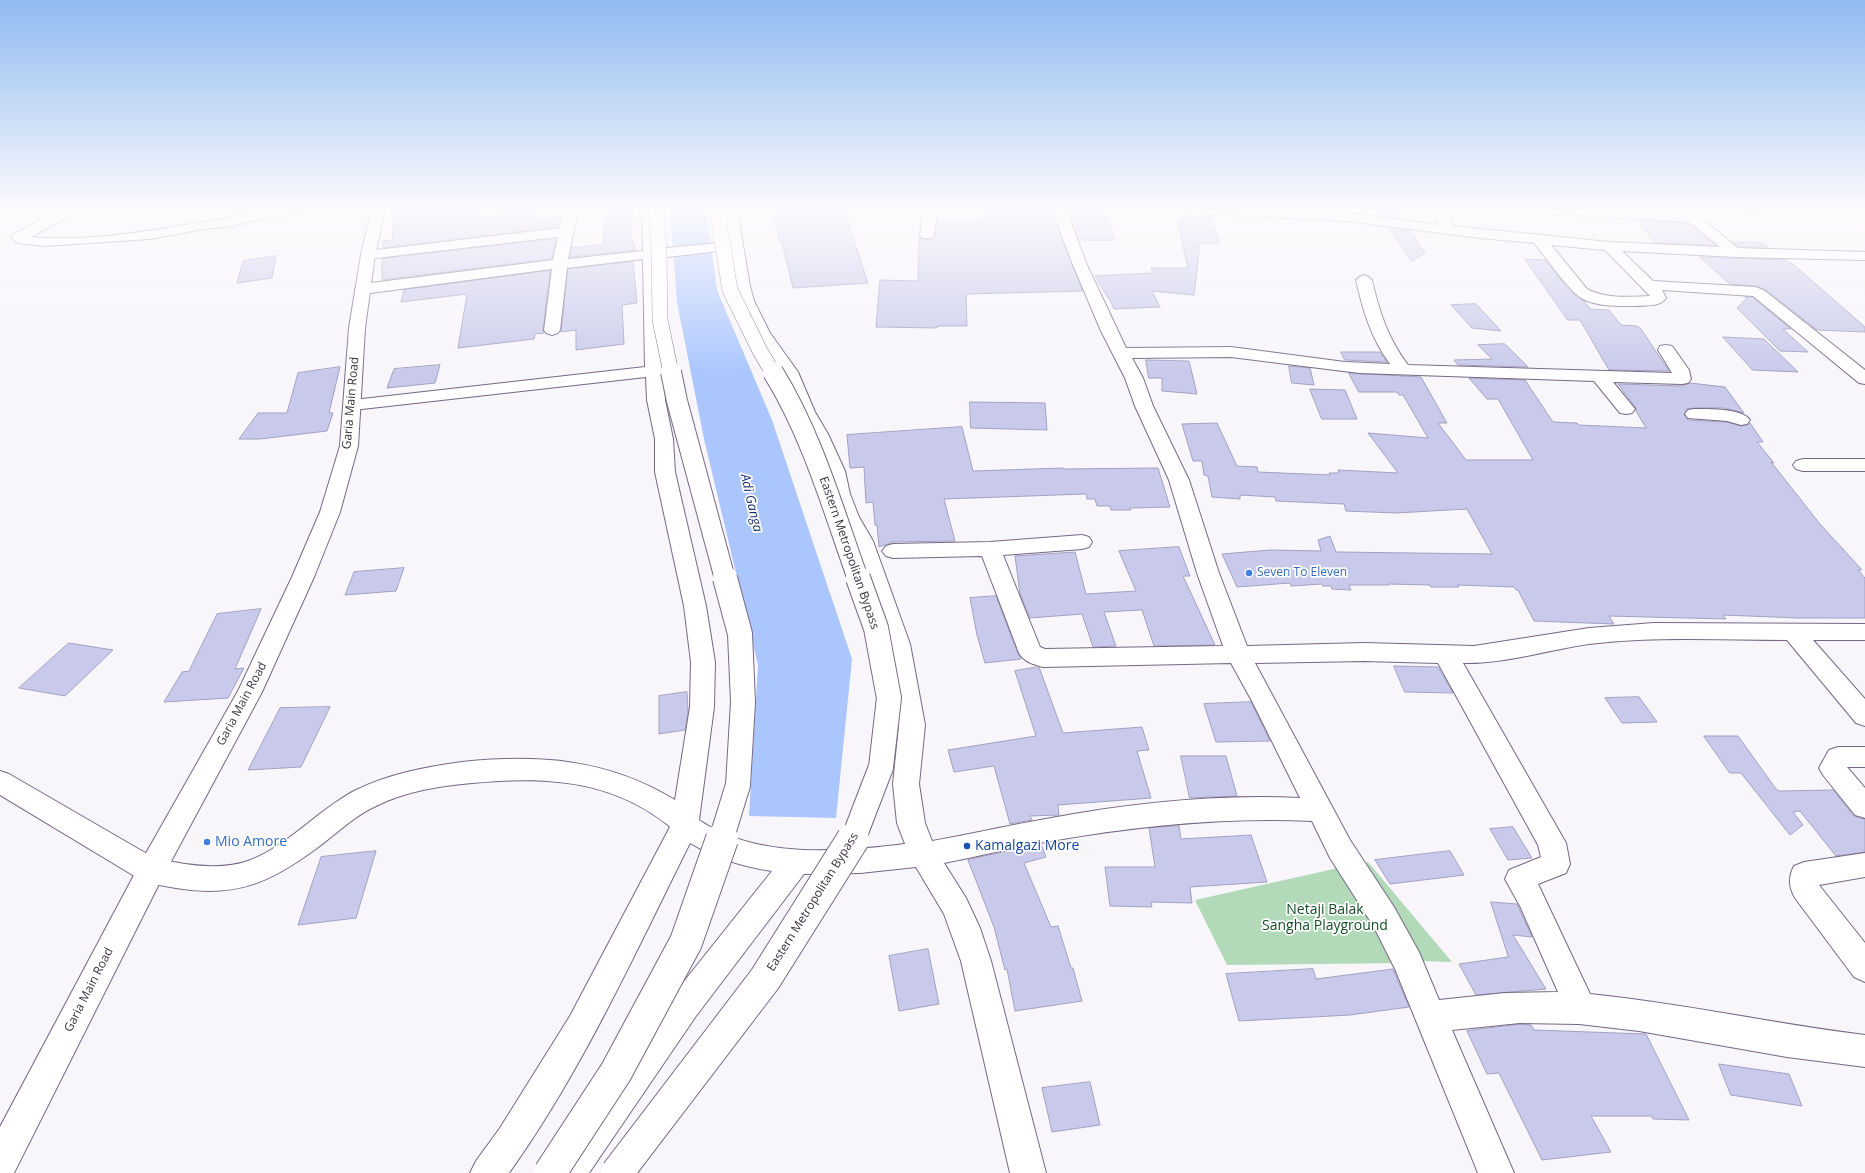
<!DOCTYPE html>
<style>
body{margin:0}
canvas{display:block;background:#f8f5fb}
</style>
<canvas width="1865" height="1173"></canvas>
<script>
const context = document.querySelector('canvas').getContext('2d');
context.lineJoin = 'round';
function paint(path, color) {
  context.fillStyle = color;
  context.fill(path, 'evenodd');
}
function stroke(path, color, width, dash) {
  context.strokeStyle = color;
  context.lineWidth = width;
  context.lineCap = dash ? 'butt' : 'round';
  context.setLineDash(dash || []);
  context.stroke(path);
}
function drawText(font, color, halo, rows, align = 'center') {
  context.font = font + ' "Open Sans",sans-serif';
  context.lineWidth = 3.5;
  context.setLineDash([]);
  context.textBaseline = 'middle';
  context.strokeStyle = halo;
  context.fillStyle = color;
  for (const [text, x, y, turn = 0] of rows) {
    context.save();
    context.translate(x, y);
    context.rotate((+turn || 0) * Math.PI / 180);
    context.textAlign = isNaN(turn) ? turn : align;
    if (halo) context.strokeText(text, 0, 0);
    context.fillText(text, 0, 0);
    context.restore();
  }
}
const green = new Path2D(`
 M 1368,862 L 1452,962 L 1419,961 L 1355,867 Z
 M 1347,866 L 1407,963 L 1227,965 L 1195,900 Z`);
const water = new Path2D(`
 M 670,210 L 706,210 L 717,290 L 772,420 L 852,659 L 836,818 L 749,816 L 758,665 L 704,439 L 677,302 Z`);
const building = new Path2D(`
 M 394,210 L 483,210 L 482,217 L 537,210 L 539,220 L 561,216 L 559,227 L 383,248 L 383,241 L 392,240 Z
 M 606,210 L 633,210 L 631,236 L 636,250 L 570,257 L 572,246 L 573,248 L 603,244 Z
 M 773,210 L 844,210 L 868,283 L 793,288 L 782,242 L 780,242 Z
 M 982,210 L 1051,210 L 1083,291 L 966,294 L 967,326 L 937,326 L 937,328 L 876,327 L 880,280 L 918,281 L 919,236 L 922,240 L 933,239 L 935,235 L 937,222 L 982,221 Z
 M 1068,210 L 1105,210 L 1115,240 L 1079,240 Z
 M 1377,210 L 1398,210 L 1404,219 L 1381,216 Z
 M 1181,214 L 1211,216 L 1219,244 L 1200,243 L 1194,295 L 1152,291 L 1160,307 L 1114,309 L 1109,298 L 1108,298 L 1095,276 L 1153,273 L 1151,268 L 1188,268 L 1178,223 L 1183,223 Z
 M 1637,220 L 1688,223 L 1716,245 L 1655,243 Z
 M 1389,228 L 1411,231 L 1425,253 L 1412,261 Z
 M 556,239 L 552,259 L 382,280 L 382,259 Z
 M 1733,242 L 1761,242 L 1768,247 L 1739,247 Z
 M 276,256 L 272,278 L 237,283 L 243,261 Z
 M 1700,257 L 1785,260 L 1794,265 L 1865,327 L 1865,332 L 1817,330 L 1766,290 L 1756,286 L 1730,284 Z
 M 1525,259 L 1545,260 L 1570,291 L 1584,301 L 1590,309 L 1609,310 L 1621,325 L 1637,326 L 1641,329 L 1669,371 L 1609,370 L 1580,320 L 1568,320 Z
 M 633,262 L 637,303 L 622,305 L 624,344 L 576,350 L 576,330 L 561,332 L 568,269 Z
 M 550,271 L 543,330 L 544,333 L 535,334 L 534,339 L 458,348 L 467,294 L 401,302 L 404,290 Z
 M 1745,297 L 1752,297 L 1791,329 L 1783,329 L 1808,352 L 1780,351 L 1737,308 L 1747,298 Z
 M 1476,304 L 1501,331 L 1472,328 L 1451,305 Z
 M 1723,337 L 1764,339 L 1798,372 L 1753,370 Z
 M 1505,344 L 1528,367 L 1458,365 L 1454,360 L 1492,359 L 1478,345 Z
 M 1341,352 L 1380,352 L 1387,362 L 1345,360 Z
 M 1146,360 L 1189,361 L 1197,394 L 1162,391 L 1162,378 L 1149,378 Z
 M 440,365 L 435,383 L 387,388 L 394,369 Z
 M 1289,366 L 1310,368 L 1314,385 L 1292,383 Z
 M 340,367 L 329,413 L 333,413 L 327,431 L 260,439 L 239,439 L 258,413 L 287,413 L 298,373 Z
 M 1349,373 L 1421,377 L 1447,423 L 1438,423 L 1466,460 L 1533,460 L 1498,399 L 1487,399 L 1469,378 L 1525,380 L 1553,422 L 1577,423 L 1579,425 L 1646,428 L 1636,411 L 1636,408 L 1618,384 L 1682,386 L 1690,383 L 1725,387 L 1744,413 L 1724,408 L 1694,408 L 1687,409 L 1684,415 L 1688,420 L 1727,422 L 1741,426 L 1747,425 L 1750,423 L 1763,442 L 1757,442 L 1774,463 L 1771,462 L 1820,524 L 1862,570 L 1858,570 L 1865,578 L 1865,618 L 1798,618 L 1723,615 L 1726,619 L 1609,616 L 1614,624 L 1534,621 L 1518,590 L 1516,590 L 1514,587 L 1458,585 L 1459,587 L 1431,587 L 1430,585 L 1389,584 L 1389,585 L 1349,585 L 1351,590 L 1332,589 L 1331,586 L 1323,586 L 1322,584 L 1291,586 L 1290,583 L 1237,587 L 1222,554 L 1270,550 L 1321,551 L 1318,540 L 1330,536 L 1336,552 L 1492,554 L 1467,509 L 1396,513 L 1346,511 L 1344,504 L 1276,501 L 1275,497 L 1240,495 L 1240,499 L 1212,497 L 1208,476 L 1204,475 L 1202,461 L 1193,461 L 1182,424 L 1217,423 L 1237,466 L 1257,467 L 1258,472 L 1330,475 L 1329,473 L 1339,473 L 1338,470 L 1398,473 L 1368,433 L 1428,438 L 1403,395 L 1399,395 L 1397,392 L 1359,392 Z
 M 1310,389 L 1345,390 L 1357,419 L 1322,419 Z
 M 970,402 L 1045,403 L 1047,430 L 971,428 Z
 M 962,427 L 973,471 L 1063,468 L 1063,469 L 1158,468 L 1170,507 L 1130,508 L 1131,510 L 1111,510 L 1110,506 L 1097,506 L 1095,499 L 1087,499 L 1086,494 L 944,499 L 955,541 L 893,542 L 879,547 L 877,525 L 875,525 L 873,502 L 866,503 L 864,467 L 850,468 L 847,435 Z
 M 1179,547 L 1190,576 L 1183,576 L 1215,645 L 1154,646 L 1142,610 L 1104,612 L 1116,646 L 1093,647 L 1082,614 L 1030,618 L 1020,594 L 1015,556 L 1075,552 L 1086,594 L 1136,591 L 1119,551 Z
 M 404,568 L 396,591 L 345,595 L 354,572 Z
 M 996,596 L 1018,654 L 1021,659 L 985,663 L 977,635 L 970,598 Z
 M 261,609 L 235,669 L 244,668 L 228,698 L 164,702 L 182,672 L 189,671 L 217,614 Z
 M 69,643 L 113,650 L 65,696 L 19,688 Z
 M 1394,666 L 1438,667 L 1453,693 L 1405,692 Z
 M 1039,667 L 1063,733 L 1142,727 L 1149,750 L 1137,751 L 1151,798 L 1058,805 L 1059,815 L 1030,816 L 1032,820 L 1010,824 L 994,766 L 954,772 L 948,750 L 1036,736 L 1015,671 Z
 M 687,692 L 688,712 L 685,730 L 659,734 L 659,696 Z
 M 1639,697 L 1657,722 L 1622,723 L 1605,698 Z
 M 1251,702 L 1270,741 L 1216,742 L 1204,704 Z
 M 330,707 L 301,767 L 248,770 L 280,708 Z
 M 1704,736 L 1738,736 L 1776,789 L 1779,791 L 1833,790 L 1854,816 L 1865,819 L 1865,852 L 1836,856 L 1800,811 L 1793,812 L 1803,825 L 1790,835 L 1741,773 L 1730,773 Z
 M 1181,756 L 1226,756 L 1237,796 L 1190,798 Z
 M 1179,826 L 1181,839 L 1251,835 L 1267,882 L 1190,887 L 1192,903 L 1151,902 L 1152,907 L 1110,906 L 1105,867 L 1155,867 L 1149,828 Z
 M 1513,827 L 1532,858 L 1508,860 L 1490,829 Z
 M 1041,844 L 1046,857 L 1024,863 L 1051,927 L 1058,926 L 1071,968 L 1073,968 L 1082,1001 L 1015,1011 L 1007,969 L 1005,970 L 994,927 L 968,860 Z
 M 376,851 L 356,918 L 298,925 L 321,857 Z
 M 1450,851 L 1464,875 L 1390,884 L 1375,860 Z
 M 1491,902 L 1517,904 L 1532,937 L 1513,935 L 1546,989 L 1476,995 L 1459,964 L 1508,957 Z
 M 928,949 L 939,1004 L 899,1011 L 889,956 Z
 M 1313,969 L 1316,979 L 1393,969 L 1409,1007 L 1350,1015 L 1239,1021 L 1226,974 Z
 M 1520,1024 L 1531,1025 L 1534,1030 L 1646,1034 L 1689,1120 L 1653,1119 L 1651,1116 L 1591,1116 L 1611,1152 L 1542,1160 L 1499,1073 L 1487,1074 L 1467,1031 Z
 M 1719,1064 L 1789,1074 L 1802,1106 L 1731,1095 Z
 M 1090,1082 L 1100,1125 L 1052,1132 L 1042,1088 Z`);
const street = new Path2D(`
 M 57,210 L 71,210 L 73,212 L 71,215 L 31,237 C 96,243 167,227 231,218 C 243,216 254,211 266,210 C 279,209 293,210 306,210 L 304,213 L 270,217 L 232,226 L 203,229 L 150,239 L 44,246 L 18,243 L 11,238 L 13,235 Z
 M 564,210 L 578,210 L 568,259 L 643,251 L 642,210 L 656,210 L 657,249 L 728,242 L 723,210 L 737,210 L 750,286 L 754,301 L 770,333 L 798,372 L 815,412 L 828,434 L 845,471 L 850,494 L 859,517 L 873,541 L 910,644 L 925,725 L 919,784 L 925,823 L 932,841 C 971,834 1011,825 1051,818 C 1133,803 1217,794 1300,798 L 1253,703 L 1231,663 L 1043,667 C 1033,664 1024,662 1019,653 L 982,556 L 893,558 L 886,556 L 882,551 L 886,546 L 893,544 L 990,542 L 1082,535 L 1089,537 L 1092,542 L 1089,547 L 1082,549 L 1003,555 L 1040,647 L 1045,649 L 1223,646 L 1197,573 L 1169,480 L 1135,406 L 1125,378 L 1101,331 L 1073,265 L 1052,210 L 1066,210 L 1087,265 L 1126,348 L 1231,347 L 1345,362 L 1390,364 C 1371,338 1363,311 1356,280 L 1359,277 L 1364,275 L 1369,277 L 1372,280 C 1379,311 1388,339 1408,365 L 1672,373 L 1658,350 L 1660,346 L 1666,345 L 1672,346 L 1689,370 L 1691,379 L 1688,383 L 1682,384 L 1613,382 L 1635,409 L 1632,413 L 1626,414 L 1620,413 L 1594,381 L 1359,373 L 1231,357 L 1132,358 L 1143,378 L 1153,406 L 1189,480 L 1219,573 L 1247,646 L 1364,643 L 1474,646 L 1589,628 L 1654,623 L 1865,624 L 1865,640 L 1813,640 L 1865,699 L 1865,726 L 1856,723 L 1787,640 C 1721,640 1654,636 1589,644 C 1547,650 1505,664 1463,663 L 1566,843 L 1570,864 L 1566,873 L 1538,884 L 1590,994 C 1682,1003 1773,1024 1865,1035 L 1865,1067 L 1787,1057 L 1639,1031 L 1579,1024 L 1520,1023 L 1452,1030 L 1514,1173 L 1478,1173 L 1395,969 L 1374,927 L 1330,858 L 1312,821 C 1224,817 1138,826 1051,841 C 1015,847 980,856 944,863 L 966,898 L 980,928 L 991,961 L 1046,1173 L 1010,1173 L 961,961 L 944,914 L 916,867 L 860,873 L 804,874 L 696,1016 L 589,1173 L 550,1173 L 556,1161 L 674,994 L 772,871 C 743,867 715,858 690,843 C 634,955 582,1071 509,1173 L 470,1173 L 476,1161 L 500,1128 L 570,1016 L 670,827 L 668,825 C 610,779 543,776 472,783 C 439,786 406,791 376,806 C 354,816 336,834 317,848 C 270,883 235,898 176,888 C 164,886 152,884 141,880 L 137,871 L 141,862 C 156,857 170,862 185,864 C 206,867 228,868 248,861 C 288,846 317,811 354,791 C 388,774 425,767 462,762 C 539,754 608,759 675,800 L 690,707 L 691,662 L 684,606 L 655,472 L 655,439 L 647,400 L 646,377 L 353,410 L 347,409 L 344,405 L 347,401 L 353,400 L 645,367 L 643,259 L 567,268 L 560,330 L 558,333 L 552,335 L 546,333 L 544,330 L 552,269 L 363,294 L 358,292 L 355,289 L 358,286 L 363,284 L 553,260 L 558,237 L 368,259 L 363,258 L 361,255 L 363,252 L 368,251 L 560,228 ZM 729,250 L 738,301 L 754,333 L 780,372 L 797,412 L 810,434 L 825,471 L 830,494 L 839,517 L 853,541 L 875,605 L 886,644 L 899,725 L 893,784 L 897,823 L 905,844 C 840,852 756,859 699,820 L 714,707 L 715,662 L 706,606 L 675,472 L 673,439 L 665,400 L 658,258 ZM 1364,661 L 1438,663 L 1538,845 L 1541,857 L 1509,870 L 1505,879 L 1520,906 L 1558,992 L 1505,993 L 1439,1000 L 1419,952 L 1394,907 L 1350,840 L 1255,663 Z
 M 923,210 L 937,210 L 934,235 L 932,238 L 922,238 L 920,235 Z
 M 1204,210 L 1290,210 L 1347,213 L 1439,225 L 1432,210 L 1446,210 L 1453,226 L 1609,242 L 1720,247 L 1689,222 L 1556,214 L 1551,213 L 1549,210 L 1626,210 L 1678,213 L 1676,210 L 1691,210 L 1738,248 L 1865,252 L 1865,260 L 1735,257 L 1622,251 L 1653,281 L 1756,287 L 1765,291 L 1865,370 L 1865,384 L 1859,383 L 1753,296 L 1662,290 L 1666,298 C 1660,307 1647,305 1637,306 C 1620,306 1599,307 1583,299 C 1570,293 1545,256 1534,243 L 1480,238 L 1347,221 L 1211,214 L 1206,213 ZM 1551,245 L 1605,250 L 1650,296 C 1629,297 1606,299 1587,289 Z
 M 1743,210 L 1757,210 L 1758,211 L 1756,214 C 1750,215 1747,215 1743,210 Z
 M 1694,409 C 1708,409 1742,408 1750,420 L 1747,424 L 1741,425 L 1727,421 L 1688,418 L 1685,414 L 1688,410 Z
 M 1803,459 L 1865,459 L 1865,471 L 1803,471 L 1796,469 L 1793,465 L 1796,461 Z
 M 1838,747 L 1865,747 L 1865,767 L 1847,767 L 1865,788 L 1865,818 L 1855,815 L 1823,775 L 1819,768 L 1829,750 Z
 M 1865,853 L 1865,877 L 1819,885 L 1865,943 L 1865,982 L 1854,977 L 1795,898 C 1789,887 1788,878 1794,866 L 1804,862 Z`);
const secondary = new Path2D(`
 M 0,771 L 9,774 L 161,862 L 165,871 L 161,880 L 151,884 L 141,880 L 0,795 Z`);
const primary = new Path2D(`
 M 371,210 L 385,210 L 375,255 L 365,328 L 358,446 L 340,512 L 314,577 L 262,692 L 161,880 L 14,1173 L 0,1173 L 0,1127 L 141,862 L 238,691 L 292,577 L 320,512 L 340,446 L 349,328 L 361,255 Z`);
const primaryBridgeFar3 = new Path2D(`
 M 656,210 L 659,252 L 660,320 L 671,373
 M 717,210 L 730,290 L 760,351 L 773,373`);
const primaryBridgeFar2 = new Path2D(`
 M 671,372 L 677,401 L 725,579
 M 773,372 C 812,435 833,509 858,579`);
const primaryBridgeFar1 = new Path2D(`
 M 721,840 L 738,785 L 743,702 L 740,634 L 725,578
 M 853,840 L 881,767 L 889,698 L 876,628 L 858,578`);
const primaryBridge = new Path2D(`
 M 550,1173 L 616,1072 L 686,942 L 722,839
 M 617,1173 L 765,979 L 853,839`);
const markers = [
 [1249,573,4,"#3f7fe0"],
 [207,842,4,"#3f7fe0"],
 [967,846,4,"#1a4fb4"]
];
const streetNames = [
 ["Garia Main Road",351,403,-85],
 ["Eastern Metropolitan Bypass",849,553,71],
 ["Garia Main Road",242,704,-62],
 ["Eastern Metropolitan Bypass",813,902,-58],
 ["Garia Main Road",89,990,-63]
];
const shopNames = [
 ["Seven To Eleven",1257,573]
];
const waterNames = [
 ["Adi Ganga",751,503,77]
];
const nearShopnames = [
 ["Mio Amore",215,842]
];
const nearTransitnames = [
 ["Kamalgazi More",975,846]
];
const nearParknames = [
 ["Netaji Balak",1325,910],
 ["Sangha Playground",1325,926]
];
paint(green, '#b2dab9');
paint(water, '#abc6fd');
paint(building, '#c9caeb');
stroke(building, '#a1a1c2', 1);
stroke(street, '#766884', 2);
stroke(secondary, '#766884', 2);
stroke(primary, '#766884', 2);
paint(street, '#fff');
paint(secondary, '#fff');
paint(primary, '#fff');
stroke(primaryBridgeFar3, '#766884', 16, []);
stroke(primaryBridgeFar2, '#766884', 22, []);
stroke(primaryBridgeFar1, '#766884', 26, []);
stroke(primaryBridge, '#766884', 34, []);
stroke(primaryBridgeFar3, '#fff', 15);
stroke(primaryBridgeFar2, '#fff', 20);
stroke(primaryBridgeFar1, '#fff', 24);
stroke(primaryBridge, '#fff', 32);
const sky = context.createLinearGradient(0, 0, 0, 374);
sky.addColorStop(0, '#8fbbf0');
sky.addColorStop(0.56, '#fcfafd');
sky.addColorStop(1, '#fcfafd00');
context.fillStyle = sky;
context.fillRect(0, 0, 1865, 374);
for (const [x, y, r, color] of markers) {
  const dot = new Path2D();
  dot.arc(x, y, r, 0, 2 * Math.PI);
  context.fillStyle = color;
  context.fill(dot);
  stroke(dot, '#fff', 1.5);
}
drawText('12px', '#36303c', '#fff', streetNames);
drawText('12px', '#366cbe', '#fff', shopNames, 'left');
drawText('italic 13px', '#142d6b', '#fff', waterNames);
drawText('14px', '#366cbe', '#fff', nearShopnames, 'left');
drawText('14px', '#164399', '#fff', nearTransitnames, 'left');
drawText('14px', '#114d25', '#fff', nearParknames);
</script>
